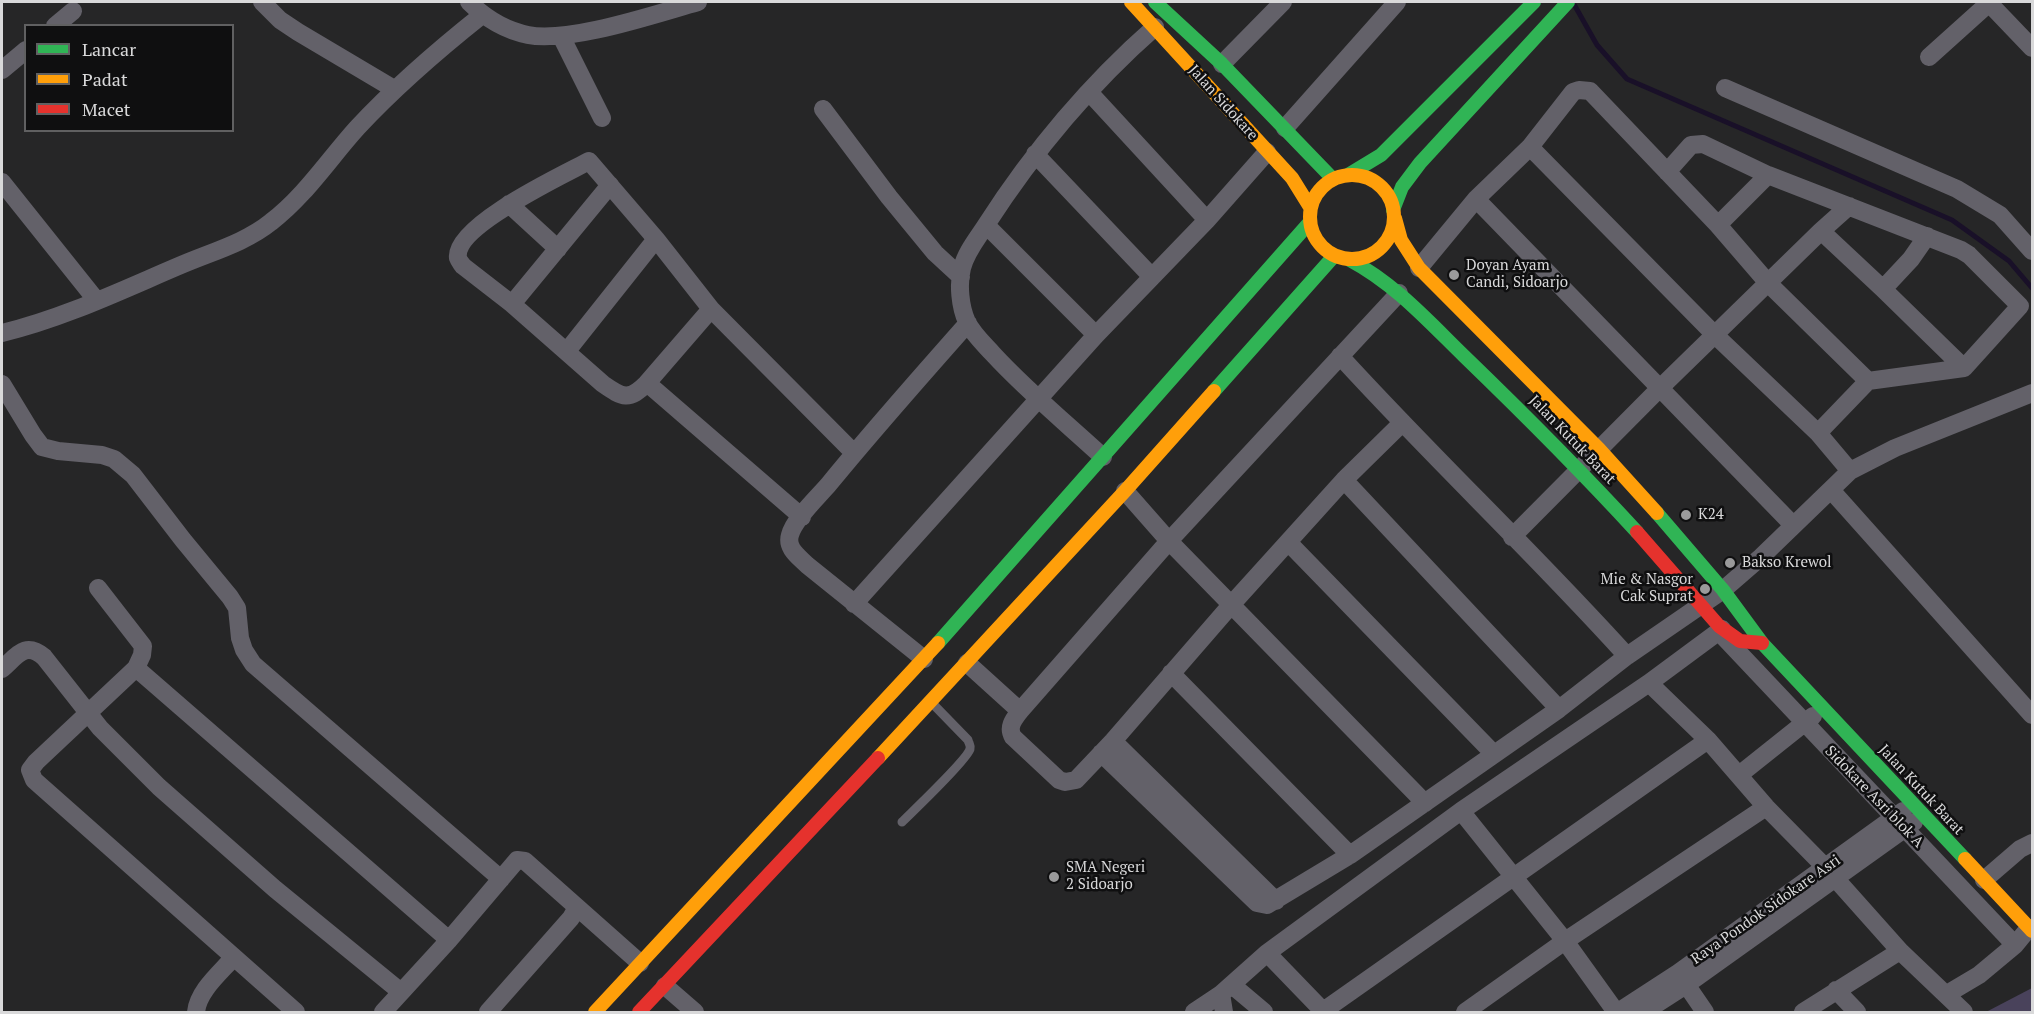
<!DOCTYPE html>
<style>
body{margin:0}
#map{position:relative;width:2034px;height:1014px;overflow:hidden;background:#262627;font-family:"PT Serif",serif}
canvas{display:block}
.frame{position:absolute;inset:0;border:3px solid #d9d9da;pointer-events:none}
.legend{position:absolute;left:24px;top:24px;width:210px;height:108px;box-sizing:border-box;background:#0f0f10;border:2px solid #606061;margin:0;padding:8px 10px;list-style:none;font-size:18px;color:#d9d9da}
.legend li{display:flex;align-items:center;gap:12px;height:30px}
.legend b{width:30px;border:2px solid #606061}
</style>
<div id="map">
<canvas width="2034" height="1014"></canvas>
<div class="frame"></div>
<ul class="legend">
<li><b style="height:8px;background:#30b455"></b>Lancar</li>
<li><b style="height:8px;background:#ff9f0a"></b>Padat</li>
<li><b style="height:8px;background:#e5322d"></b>Macet</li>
</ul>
</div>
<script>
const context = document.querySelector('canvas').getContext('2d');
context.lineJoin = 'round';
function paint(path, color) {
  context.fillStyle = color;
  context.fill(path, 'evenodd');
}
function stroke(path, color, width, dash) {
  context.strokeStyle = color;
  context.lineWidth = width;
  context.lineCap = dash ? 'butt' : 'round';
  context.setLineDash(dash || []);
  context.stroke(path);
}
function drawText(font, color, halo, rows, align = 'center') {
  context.font = font + ' "PT Serif",serif';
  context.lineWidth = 5;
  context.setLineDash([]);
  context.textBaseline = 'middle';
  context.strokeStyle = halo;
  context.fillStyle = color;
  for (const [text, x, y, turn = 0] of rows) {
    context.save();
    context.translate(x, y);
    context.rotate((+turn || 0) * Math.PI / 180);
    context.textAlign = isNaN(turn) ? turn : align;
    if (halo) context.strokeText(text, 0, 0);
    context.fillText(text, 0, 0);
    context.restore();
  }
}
const green = new Path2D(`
 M 2032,988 L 2032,1012 L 1986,1012 Z`);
const stream = new Path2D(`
 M 1575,6 L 1597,45 L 1627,79 L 1952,220 L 2009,261 L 2032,288`);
const lane = new Path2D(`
 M 902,822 C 913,811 967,760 970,749 C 971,745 969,744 968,740 L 931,702`);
const street = new Path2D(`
 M 262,2 L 280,20 L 298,32 L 394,89
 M 469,2 C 486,19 504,30 528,35 C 570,43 655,14 698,2
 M 1988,2 L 2032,48
 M 55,26 L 73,11
 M 561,36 L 602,118
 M 1929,57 L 1989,3
 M 1222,64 L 1283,2
 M 2,70 L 26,50
 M 1725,88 L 1957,189 L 2000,215 L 2032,251
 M 1089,92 L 1207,220
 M 823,109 L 889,197 L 935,253 L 961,277
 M 1285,128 L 1397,2
 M 1530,147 L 1715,335 L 1818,433 L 1850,471
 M 1035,154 L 1152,277
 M 1667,172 L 1691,145 L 1703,144 L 1768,175 L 1961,250 L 1969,255 L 2020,306 L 1964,368 L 1868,381 L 1818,433
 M 2,182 L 97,301
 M 1476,199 L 1793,525
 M 509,204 L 558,249
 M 986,225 L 1096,335
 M 1718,225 L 1768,175
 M 1821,231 L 1883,289 L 1964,368
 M 1419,268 L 1476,199 L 1530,147 L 1573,92 L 1579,90 L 1590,91 L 1718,225 L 1768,283 L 1868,381
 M 1883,289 L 1911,259 L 1927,236
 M 1399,293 L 1169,541 L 1020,711 C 1014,719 1007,727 1013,737 L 1059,780 L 1065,782 L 1076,780 L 1113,741 L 1231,605 L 1344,480 L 1402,423
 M 512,304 L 610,185
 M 711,309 L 647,383 C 629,401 623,398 603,384 L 512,304 L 463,266 C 461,263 459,261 458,258 C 453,226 565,174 589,161 L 656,239 L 711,309 L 854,453
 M 2,333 C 64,318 122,290 181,265 C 211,252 245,243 271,222 C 305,196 329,159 357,128 C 396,86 438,50 482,15
 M 567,351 L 656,239
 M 1340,356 C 1433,458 1534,553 1627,656
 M 647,383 L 802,517
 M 2,384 L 33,435 L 42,447 L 58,451 L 102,455 L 114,459 L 133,475 L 183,540 L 230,597 L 237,608 L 240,638 L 244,650 L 253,664 L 501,879
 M 1103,457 C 1066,423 1027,391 993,354 C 984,344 973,334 967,322 C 960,307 958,284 962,268 C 966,252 977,239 986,225 C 1033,152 1089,85 1155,27
 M 1344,480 L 1559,709
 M 1831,490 L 2032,715
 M 1125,491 L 1169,541 L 1425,803
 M 1512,537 L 1660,388 L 1821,231 L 1849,206
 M 1288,542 L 1494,754
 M 98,588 L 143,646 L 142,655 L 136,668 L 36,762 L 30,770 L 34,780 L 296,1012
 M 854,604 L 1096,335 L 1207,220 L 1267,152
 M 1722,635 L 2015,945 L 2029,928
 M 924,659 L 807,565 C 798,556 786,548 790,535 C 794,519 818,497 829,484 C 874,429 921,376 968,323
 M 967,663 L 1020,711
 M 136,668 L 449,940
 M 2,669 C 17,656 25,641 44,657 L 100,728 L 159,787 L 275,889 L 401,992
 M 1171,673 L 1350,855
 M 1649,683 L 1722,629
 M 1113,741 L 1276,901
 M 1101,753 L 1257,903 L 1267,905 L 1350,855 L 1559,709 L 1627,656 L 1723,590 L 1761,557 L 1850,471 L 1895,448 L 2032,393
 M 1739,775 L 1813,716
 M 1461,811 L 1565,941 L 1616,1012
 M 1984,880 L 2020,849 L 2032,843
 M 1267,953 L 1324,1012
 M 1681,977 L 1705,1012
 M 1232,985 L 1264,1012
 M 665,986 L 695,1012
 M 1836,990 L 1857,1012
 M 1221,994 L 1224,1012
 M 1947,994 L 1979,975 L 2015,945
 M 1323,1011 L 1708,740
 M 196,1012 C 198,991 220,973 234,957
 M 383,1012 L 449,940 L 517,860 L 525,861 L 640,963
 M 488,1012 L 571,918 L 577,907
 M 1194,1012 L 1221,994 L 1267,953 L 1461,811 L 1649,683 L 1708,740 L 1766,807 L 1826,868 L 1900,951 L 1964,1012
 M 1465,1012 L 1565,941 L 1766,807
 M 1618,1012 L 1678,973 L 1903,811
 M 1644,1012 L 1686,985 L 1914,822
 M 1803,1012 L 1900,951`);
const fast = new Path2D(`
 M 1155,2 L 1222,64 L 1333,179
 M 1348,175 L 1381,155 L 1534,2
 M 1393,210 L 1402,187 L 1420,163 L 1568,2
 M 1350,260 C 1395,284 1428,321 1464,356 C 1523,413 1581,471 1637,532
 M 1214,391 L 1334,256
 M 1657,513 L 1723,590 L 1762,643 L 1965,859
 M 938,643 L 1310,222`);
const slow = new Path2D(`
 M 1131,2 L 1292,178 L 1310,207
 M1310 217a42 42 0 1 1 84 0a42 42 0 1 1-84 0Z
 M 1395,218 L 1401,240 L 1419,268 L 1599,449 L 1657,513
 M 878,758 L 1125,491 L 1214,391
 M 1965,859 L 2032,931
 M 595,1012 L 938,643`);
const jam = new Path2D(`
 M 1637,532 L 1719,626 L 1740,641 L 1762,643
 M 639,1012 L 878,758`);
const markers = [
 [1454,275,6,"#9a9a9b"],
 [1686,515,6,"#9a9a9b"],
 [1730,563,6,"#9a9a9b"],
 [1705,589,6,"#9a9a9b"],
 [1054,877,6,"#9a9a9b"]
];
const streetNames = [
 ["Jalan Sidokare",1223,103,48],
 ["Jalan Kutuk Barat",1572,440,46],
 ["Jalan Kutuk Barat",1921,790,47],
 ["Sidokare Asri blok A",1874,797,46],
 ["Raya Pondok Sidokare Asri",1766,910,-35]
];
const poiNames = [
 ["Doyan Ayam",1466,266],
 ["Candi, Sidoarjo",1466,283],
 ["K24",1698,515],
 ["Bakso Krewol",1742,563],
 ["Mie & Nasgor",1693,580,"right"],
 ["Cak Suprat",1693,597,"right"],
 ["SMA Negeri",1066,868],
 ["2 Sidoarjo",1066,885]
];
paint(green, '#49425b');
stroke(stream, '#191028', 5);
stroke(lane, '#636169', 9);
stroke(street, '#636169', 18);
stroke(fast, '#30b455', 14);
stroke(slow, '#ff9f0a', 14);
stroke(jam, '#e5322d', 14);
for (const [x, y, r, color] of markers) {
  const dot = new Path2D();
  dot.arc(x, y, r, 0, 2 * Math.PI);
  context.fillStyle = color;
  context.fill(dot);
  stroke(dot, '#0f0f10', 2);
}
drawText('15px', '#d9d9da', '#0f0f10', streetNames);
drawText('15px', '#d9d9da', '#0f0f10', poiNames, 'left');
</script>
